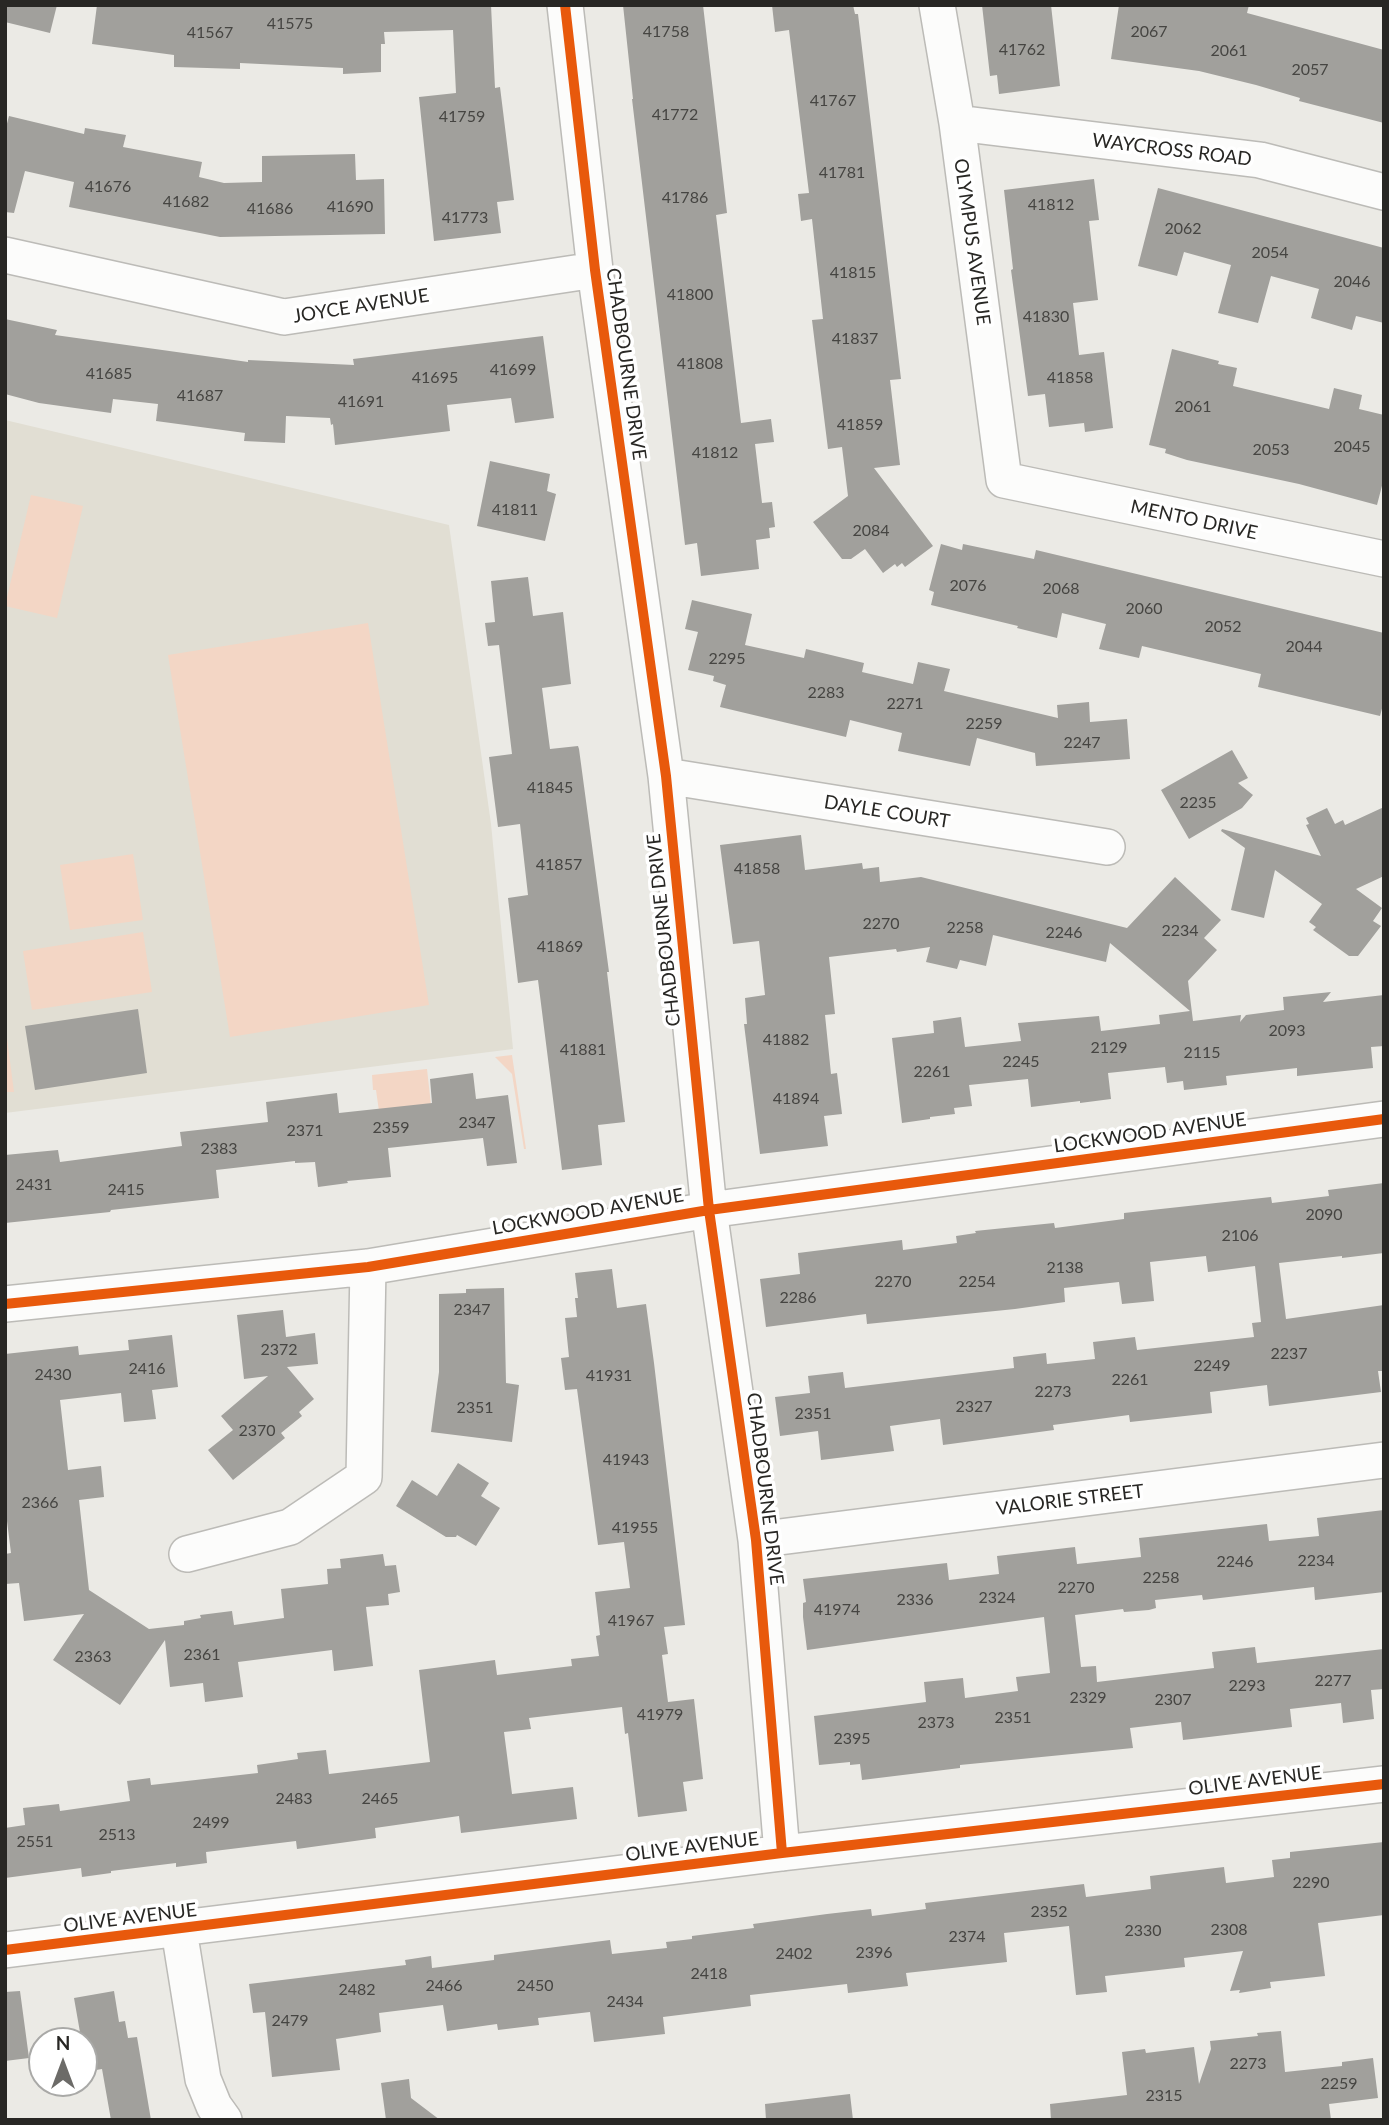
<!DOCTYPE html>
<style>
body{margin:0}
#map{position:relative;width:1389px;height:2125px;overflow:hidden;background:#ebeae5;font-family:Lato,sans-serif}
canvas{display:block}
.frame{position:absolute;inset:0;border:7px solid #282724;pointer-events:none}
.north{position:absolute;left:28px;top:2027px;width:70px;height:70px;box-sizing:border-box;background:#fff;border:2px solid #a9a9a7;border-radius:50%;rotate:0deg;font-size:19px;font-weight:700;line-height:28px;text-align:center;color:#282724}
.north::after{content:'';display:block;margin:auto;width:24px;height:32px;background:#6c6b68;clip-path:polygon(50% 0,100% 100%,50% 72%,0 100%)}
</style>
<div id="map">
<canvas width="1389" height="2125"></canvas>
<div class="frame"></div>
<div class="north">N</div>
</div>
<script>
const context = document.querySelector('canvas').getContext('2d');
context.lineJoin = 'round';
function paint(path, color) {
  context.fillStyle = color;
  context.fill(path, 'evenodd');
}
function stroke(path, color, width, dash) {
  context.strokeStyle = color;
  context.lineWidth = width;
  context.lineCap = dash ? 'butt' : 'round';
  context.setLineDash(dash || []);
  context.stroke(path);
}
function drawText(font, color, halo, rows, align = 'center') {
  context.font = font + ' Lato,sans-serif';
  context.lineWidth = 7;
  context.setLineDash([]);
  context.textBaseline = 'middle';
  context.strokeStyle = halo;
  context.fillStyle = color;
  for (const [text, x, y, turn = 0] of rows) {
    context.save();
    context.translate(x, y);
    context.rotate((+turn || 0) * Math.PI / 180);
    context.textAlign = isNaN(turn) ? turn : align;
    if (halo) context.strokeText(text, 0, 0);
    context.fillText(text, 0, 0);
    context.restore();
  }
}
const built = new Path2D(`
 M 5,420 L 449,525 L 491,824 L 513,1049 L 5,1113 Z`);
const green = new Path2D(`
 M 31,495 L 83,506 L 57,618 L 5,606 Z
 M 368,623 L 429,1005 L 230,1037 L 168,655 Z
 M 133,854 L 143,920 L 70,930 L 60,865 Z
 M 143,932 L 152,992 L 32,1010 L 23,951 Z
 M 5,1038 L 7,1038 L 14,1092 L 5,1092 Z
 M 512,1055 L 526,1149 L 524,1149 L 512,1074 L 495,1057 Z
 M 427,1069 L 431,1105 L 379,1111 L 376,1090 L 373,1090 L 372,1075 Z`);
const building = new Path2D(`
 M 5,5 L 57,5 L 50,33 L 5,22 Z
 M 97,5 L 491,5 L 495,88 L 500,87 L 514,200 L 497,202 L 501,233 L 434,241 L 419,97 L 456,93 L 453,30 L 384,32 L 385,44 L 381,44 L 381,72 L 343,74 L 343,68 L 240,63 L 240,69 L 174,67 L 174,55 L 92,44 Z
 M 623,5 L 703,5 L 727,213 L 716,215 L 741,423 L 771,419 L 774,442 L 755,444 L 762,503 L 772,502 L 775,527 L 769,528 L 770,538 L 756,540 L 759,569 L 701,576 L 697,543 L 685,545 L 632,99 L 633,99 Z
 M 772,5 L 853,5 L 855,14 L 858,14 L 901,379 L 890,380 L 900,465 L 874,468 L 933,546 L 905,567 L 902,563 L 897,567 L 895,564 L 883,573 L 865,549 L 851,559 L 842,559 L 813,522 L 848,496 L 842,447 L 828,449 L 817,361 L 812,320 L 823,319 L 812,219 L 801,221 L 798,194 L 809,193 L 789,30 L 775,32 Z
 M 982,5 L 1051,5 L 1060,86 L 999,94 L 997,75 L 990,76 Z
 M 1119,5 L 1249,5 L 1247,13 L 1384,50 L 1384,123 L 1299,101 L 1300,98 L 1256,85 L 1199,71 L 1111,59 Z
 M 9,116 L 84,134 L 85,128 L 126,135 L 123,147 L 202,162 L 199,177 L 224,183 L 262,182 L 262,156 L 355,154 L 356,180 L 384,179 L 385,234 L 220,237 L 69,207 L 74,182 L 25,171 L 14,213 L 5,212 L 5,131 Z
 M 1094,179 L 1099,220 L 1089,221 L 1098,300 L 1073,303 L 1079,355 L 1104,352 L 1113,428 L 1085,432 L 1084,423 L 1049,427 L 1045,394 L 1028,396 L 1011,270 L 1013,269 L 1004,190 Z
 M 1158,188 L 1384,248 L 1384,323 L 1356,316 L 1352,330 L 1311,318 L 1319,289 L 1271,276 L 1258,323 L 1218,313 L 1231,265 L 1184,252 L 1177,276 L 1138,266 Z
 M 5,319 L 57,330 L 55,335 L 248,362 L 248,360 L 354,365 L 353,359 L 543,336 L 554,418 L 515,423 L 511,398 L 447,405 L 450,431 L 335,445 L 333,424 L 331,425 L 330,418 L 286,416 L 285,443 L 244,441 L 245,433 L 156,421 L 158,404 L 113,399 L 111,413 L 39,403 L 5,394 Z
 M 1172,349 L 1219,361 L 1218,364 L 1237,368 L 1233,386 L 1329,409 L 1334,388 L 1362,395 L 1359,409 L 1384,415 L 1384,478 L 1377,505 L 1299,484 L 1187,460 L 1165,453 L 1166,449 L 1149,445 Z
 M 490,461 L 550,474 L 547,491 L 556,494 L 545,541 L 477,526 Z
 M 941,544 L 962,550 L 963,544 L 1034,559 L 1036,550 L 1384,633 L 1384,701 L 1380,716 L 1258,687 L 1261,674 L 1142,646 L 1139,658 L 1099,649 L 1106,624 L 1062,613 L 1057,638 L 1017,628 L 1018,626 L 931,605 L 934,592 L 929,590 Z
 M 528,577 L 533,616 L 563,612 L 571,684 L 542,688 L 550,749 L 578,746 L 579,749 L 609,972 L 607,972 L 625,1122 L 598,1125 L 602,1165 L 562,1170 L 538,980 L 518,983 L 508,898 L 528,895 L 520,824 L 498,827 L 489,757 L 512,754 L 499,645 L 488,646 L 485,623 L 495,622 L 491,581 Z
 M 692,600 L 752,614 L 745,645 L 804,658 L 806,649 L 864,663 L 862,672 L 913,684 L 918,662 L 950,669 L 944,691 L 1058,718 L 1057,705 L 1089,702 L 1090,722 L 1127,719 L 1130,759 L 1036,766 L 1035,753 L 977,738 L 970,766 L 898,751 L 902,733 L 850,720 L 846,737 L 720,707 L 726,685 L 713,681 L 714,676 L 688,670 L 698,632 L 685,629 Z
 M 1232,750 L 1248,778 L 1238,783 L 1253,795 L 1242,808 L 1189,839 L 1161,790 Z
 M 1384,807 L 1384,876 L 1356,889 L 1382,908 L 1373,921 L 1381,926 L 1358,956 L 1349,956 L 1313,930 L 1316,927 L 1309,922 L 1322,904 L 1275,870 L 1264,918 L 1231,910 L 1245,848 L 1221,831 L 1222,829 L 1321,856 L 1306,825 L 1309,824 L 1306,818 L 1327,808 L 1335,824 L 1343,820 L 1345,825 Z
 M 801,835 L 805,870 L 862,863 L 863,869 L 879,867 L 880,882 L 921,877 L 1127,928 L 1175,877 L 1221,920 L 1204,938 L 1217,950 L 1188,981 L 1193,1021 L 1241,1015 L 1240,1022 L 1246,1015 L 1284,1010 L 1283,997 L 1331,992 L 1323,1002 L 1384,995 L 1384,1046 L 1371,1047 L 1373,1068 L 1297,1076 L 1297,1068 L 1226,1076 L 1227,1085 L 1184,1090 L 1183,1081 L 1167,1083 L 1165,1067 L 1108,1073 L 1111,1099 L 1080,1103 L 1080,1101 L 1031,1107 L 1028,1079 L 969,1085 L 972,1106 L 954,1108 L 955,1114 L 930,1117 L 930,1119 L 902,1123 L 892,1038 L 934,1033 L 933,1021 L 961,1017 L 965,1047 L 1021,1041 L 1018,1023 L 1099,1016 L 1101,1031 L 1160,1024 L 1159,1015 L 1190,1011 L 1110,943 L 1106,962 L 993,935 L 986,966 L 960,960 L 957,969 L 926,962 L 930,947 L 897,952 L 896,949 L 829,957 L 835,1014 L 825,1015 L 831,1074 L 837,1073 L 842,1114 L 824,1116 L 828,1146 L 760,1154 L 744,1024 L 747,1024 L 745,998 L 765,995 L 759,941 L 733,944 L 720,845 Z
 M 138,1009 L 147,1073 L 35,1090 L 25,1026 Z
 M 473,1073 L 476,1099 L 508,1095 L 517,1163 L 487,1166 L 483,1138 L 388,1148 L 391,1177 L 347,1181 L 348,1183 L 318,1187 L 315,1162 L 295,1163 L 295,1161 L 216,1170 L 219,1198 L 111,1210 L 110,1212 L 5,1223 L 5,1155 L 58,1150 L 60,1162 L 182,1146 L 180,1132 L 268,1122 L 266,1102 L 337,1093 L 339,1113 L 432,1103 L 430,1079 Z
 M 1384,1183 L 1384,1253 L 1342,1258 L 1342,1256 L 1279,1263 L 1286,1319 L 1384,1305 L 1384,1371 L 1378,1371 L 1381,1392 L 1269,1406 L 1267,1385 L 1210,1392 L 1212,1413 L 1130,1422 L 1129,1415 L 1053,1425 L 1054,1430 L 943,1445 L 940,1419 L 890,1426 L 894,1451 L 821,1460 L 818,1431 L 780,1436 L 775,1397 L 810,1393 L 808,1376 L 843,1372 L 845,1388 L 1014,1368 L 1013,1357 L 1046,1353 L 1047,1364 L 1095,1359 L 1093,1342 L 1135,1337 L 1137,1350 L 1254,1337 L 1252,1323 L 1261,1322 L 1255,1266 L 1208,1272 L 1206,1256 L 1150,1262 L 1154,1301 L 1122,1304 L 1119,1282 L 1064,1288 L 1065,1302 L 1015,1309 L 867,1324 L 866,1314 L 766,1327 L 760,1279 L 800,1274 L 798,1253 L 902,1240 L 903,1250 L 957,1243 L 956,1236 L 976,1233 L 975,1231 L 1054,1223 L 1055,1228 L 1124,1219 L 1124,1213 L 1271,1197 L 1272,1203 L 1329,1196 L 1328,1190 Z
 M 612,1269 L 617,1308 L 646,1304 L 654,1363 L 685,1625 L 664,1627 L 668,1654 L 662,1655 L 668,1702 L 694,1699 L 703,1779 L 683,1782 L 687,1811 L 638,1817 L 628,1733 L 625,1734 L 622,1707 L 529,1718 L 531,1729 L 504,1732 L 512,1794 L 573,1787 L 577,1819 L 461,1833 L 459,1816 L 375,1828 L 376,1838 L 297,1849 L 296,1841 L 206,1852 L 207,1863 L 176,1867 L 176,1863 L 111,1871 L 111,1873 L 82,1877 L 81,1868 L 5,1878 L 5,1828 L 25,1825 L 23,1808 L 59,1804 L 60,1811 L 130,1801 L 127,1781 L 150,1778 L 151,1785 L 258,1773 L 257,1765 L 298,1759 L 297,1753 L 326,1750 L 329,1774 L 430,1762 L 419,1670 L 495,1660 L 497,1675 L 572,1666 L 571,1659 L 599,1656 L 596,1636 L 600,1635 L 595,1592 L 630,1588 L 624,1542 L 598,1545 L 577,1389 L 565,1390 L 561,1358 L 569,1357 L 565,1318 L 577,1317 L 575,1298 L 578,1298 L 575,1273 Z
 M 504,1288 L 506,1383 L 519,1385 L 512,1442 L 431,1432 L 439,1372 L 439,1294 L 466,1293 L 466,1289 Z
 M 283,1310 L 286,1337 L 315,1333 L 318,1364 L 287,1367 L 314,1399 L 299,1412 L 302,1416 L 281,1433 L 285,1438 L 233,1480 L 208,1450 L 233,1430 L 221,1416 L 268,1376 L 244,1379 L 237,1315 Z
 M 172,1335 L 178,1387 L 152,1390 L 156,1419 L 124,1422 L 121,1393 L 60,1400 L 68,1470 L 101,1466 L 104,1497 L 79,1500 L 89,1590 L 149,1629 L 184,1625 L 184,1621 L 201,1618 L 200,1615 L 232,1611 L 234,1625 L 284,1618 L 281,1589 L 328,1584 L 327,1569 L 341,1568 L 340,1559 L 383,1554 L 385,1566 L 396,1565 L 400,1592 L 388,1594 L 389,1605 L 366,1607 L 373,1666 L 334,1671 L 332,1650 L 238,1662 L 243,1697 L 205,1702 L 203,1683 L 170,1687 L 165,1640 L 120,1705 L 53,1660 L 84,1614 L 24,1621 L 19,1583 L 5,1584 L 5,1554 L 11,1553 L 5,1505 L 5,1354 L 78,1346 L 79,1355 L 129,1350 L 128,1340 Z
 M 458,1463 L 489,1483 L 481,1496 L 500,1508 L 476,1546 L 457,1535 L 456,1537 L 446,1537 L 396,1506 L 412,1480 L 437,1496 Z
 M 1384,1510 L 1384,1592 L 1315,1600 L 1314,1587 L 1203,1600 L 1202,1595 L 1155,1600 L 1156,1608 L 1149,1610 L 1124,1612 L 1123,1609 L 1075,1615 L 1081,1667 L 1096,1666 L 1097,1682 L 1214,1668 L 1212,1652 L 1255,1647 L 1257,1663 L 1384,1649 L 1384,1689 L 1371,1690 L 1374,1719 L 1343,1723 L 1341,1703 L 1290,1709 L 1292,1727 L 1209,1737 L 1183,1740 L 1181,1722 L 1130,1728 L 1133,1748 L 960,1765 L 960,1768 L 862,1780 L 860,1764 L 850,1765 L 850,1762 L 819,1765 L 814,1716 L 926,1702 L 924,1682 L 963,1678 L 965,1698 L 1018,1691 L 1016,1677 L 1050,1673 L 1044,1617 L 807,1650 L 803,1617 L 803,1603 L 806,1602 L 803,1579 L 947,1563 L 949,1580 L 999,1574 L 997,1556 L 1075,1547 L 1077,1564 L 1141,1557 L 1139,1538 L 1267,1524 L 1269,1541 L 1319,1536 L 1317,1518 Z
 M 1384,1842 L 1384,1915 L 1318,1923 L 1325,1976 L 1270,1982 L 1271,1988 L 1239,1993 L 1240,1990 L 1230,1991 L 1243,1951 L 1184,1958 L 1185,1967 L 1105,1976 L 1107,1992 L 1076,1995 L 1069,1926 L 1004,1933 L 1007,1962 L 906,1973 L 908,1986 L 848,1993 L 847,1984 L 750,1995 L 751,2006 L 663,2017 L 665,2034 L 594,2042 L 590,2012 L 538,2018 L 539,2025 L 498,2030 L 497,2024 L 447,2031 L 443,2005 L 379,2013 L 381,2032 L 336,2039 L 340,2070 L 272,2077 L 265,2012 L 253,2013 L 249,1984 L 406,1965 L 405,1960 L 431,1956 L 432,1968 L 494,1960 L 494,1955 L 610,1940 L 612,1954 L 667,1948 L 666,1942 L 692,1939 L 692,1936 L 754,1928 L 753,1924 L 827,1914 L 871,1909 L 872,1916 L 926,1909 L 925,1903 L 1084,1884 L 1086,1897 L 1151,1889 L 1150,1876 L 1224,1867 L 1226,1883 L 1274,1877 L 1272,1860 L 1290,1858 L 1290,1852 Z
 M 20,1991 L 29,2058 L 5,2061 L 5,1992 Z
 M 114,1991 L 119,2022 L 125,2021 L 128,2038 L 137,2037 L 151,2120 L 111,2120 L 102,2069 L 90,2071 L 84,2037 L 81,2038 L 74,1998 Z
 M 1281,2031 L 1285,2072 L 1342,2066 L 1342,2062 L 1373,2058 L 1378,2098 L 1329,2104 L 1331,2120 L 1051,2120 L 1050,2104 L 1127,2095 L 1122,2052 L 1145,2049 L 1146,2053 L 1194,2047 L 1199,2084 L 1211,2049 L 1210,2041 L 1258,2036 L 1257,2033 Z
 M 409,2079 L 411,2098 L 440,2120 L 386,2120 L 381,2083 Z
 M 850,2094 L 853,2120 L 766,2120 L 765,2104 Z`);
const minor = new Path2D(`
 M 565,5 L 595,270 L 666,776 L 709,1210 L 756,1540 L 782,1853
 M 937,5 L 957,123 L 1004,480 L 1384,559
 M 957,123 L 1260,160 L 1384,192
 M 5,255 L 284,317 L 595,270
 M 666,776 L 1107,847
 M 5,1304 L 368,1267 L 709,1210 L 1384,1119
 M 756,1540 L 1384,1460
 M 187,1554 L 290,1527 L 364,1477 L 368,1267
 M 179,1930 L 203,2079 L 214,2106 L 224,2120
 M 5,1950 L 782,1853 L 1384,1784`);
const cycleway = new Path2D(`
 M 565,5 L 595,270 L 666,776 L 709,1210 L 756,1540 L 782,1853
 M 5,1304 L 368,1267 L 709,1210 L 1384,1119
 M 5,1950 L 782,1853 L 1384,1784`);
const numberNames = [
 ["41575",290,24],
 ["41758",666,32],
 ["2067",1149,32],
 ["41567",210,33],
 ["41762",1022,50],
 ["2061",1229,51],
 ["2057",1310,70],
 ["41767",833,101],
 ["41772",675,115],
 ["41759",462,117],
 ["41781",842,173],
 ["41676",108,187],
 ["41786",685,198],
 ["41682",186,202],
 ["41812",1051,205],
 ["41690",350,207],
 ["41686",270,209],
 ["41773",465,218],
 ["2062",1183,229],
 ["2054",1270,253],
 ["41815",853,273],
 ["2046",1352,282],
 ["41800",690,295],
 ["41830",1046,317],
 ["41837",855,339],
 ["41808",700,364],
 ["41699",513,370],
 ["41685",109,374],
 ["41695",435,378],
 ["41858",1070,378],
 ["41687",200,396],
 ["41691",361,402],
 ["2061",1193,407],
 ["41859",860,425],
 ["2045",1352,447],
 ["2053",1271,450],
 ["41812",715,453],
 ["41811",515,510],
 ["2084",871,531],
 ["2076",968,586],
 ["2068",1061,589],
 ["2060",1144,609],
 ["2052",1223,627],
 ["2044",1304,647],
 ["2295",727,659],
 ["2283",826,693],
 ["2271",905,704],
 ["2259",984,724],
 ["2247",1082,743],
 ["41845",550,788],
 ["2235",1198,803],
 ["41857",559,865],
 ["41858",757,869],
 ["2270",881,924],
 ["2258",965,928],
 ["2234",1180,931],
 ["2246",1064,933],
 ["41869",560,947],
 ["2093",1287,1031],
 ["41882",786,1040],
 ["2129",1109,1048],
 ["41881",583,1050],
 ["2115",1202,1053],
 ["2245",1021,1062],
 ["2261",932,1072],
 ["41894",796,1099],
 ["2347",477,1123],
 ["2359",391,1128],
 ["2371",305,1131],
 ["2383",219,1149],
 ["2431",34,1185],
 ["2415",126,1190],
 ["2090",1324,1215],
 ["2106",1240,1236],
 ["2138",1065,1268],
 ["2270",893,1282],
 ["2254",977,1282],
 ["2286",798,1298],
 ["2347",472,1310],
 ["2372",279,1350],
 ["2237",1289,1354],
 ["2249",1212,1366],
 ["2416",147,1369],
 ["2430",53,1375],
 ["41931",609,1376],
 ["2261",1130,1380],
 ["2273",1053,1392],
 ["2327",974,1407],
 ["2351",475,1408],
 ["2351",813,1414],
 ["2370",257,1431],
 ["41943",626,1460],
 ["2366",40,1503],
 ["41955",635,1528],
 ["2234",1316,1561],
 ["2246",1235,1562],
 ["2258",1161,1578],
 ["2270",1076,1588],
 ["2324",997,1598],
 ["2336",915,1600],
 ["41974",837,1610],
 ["41967",631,1621],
 ["2361",202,1655],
 ["2363",93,1657],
 ["2277",1333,1681],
 ["2293",1247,1686],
 ["2329",1088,1698],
 ["2307",1173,1700],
 ["41979",660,1715],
 ["2351",1013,1718],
 ["2373",936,1723],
 ["2395",852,1739],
 ["2483",294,1799],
 ["2465",380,1799],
 ["2499",211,1823],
 ["2513",117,1835],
 ["2551",35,1842],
 ["2290",1311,1883],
 ["2352",1049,1912],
 ["2308",1229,1930],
 ["2330",1143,1931],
 ["2374",967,1937],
 ["2396",874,1953],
 ["2402",794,1954],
 ["2418",709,1974],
 ["2466",444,1986],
 ["2450",535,1986],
 ["2482",357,1990],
 ["2434",625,2002],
 ["2479",290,2021],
 ["2273",1248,2064],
 ["2259",1339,2084],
 ["2315",1164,2096]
];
const streetNames = [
 ["WAYCROSS ROAD",1172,150,7],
 ["OLYMPUS AVENUE",972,242,82],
 ["JOYCE AVENUE",361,306,-9],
 ["CHADBOURNE DRIVE",626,364,82],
 ["MENTO DRIVE",1194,520,12],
 ["DAYLE COURT",887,812,9],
 ["CHADBOURNE DRIVE",664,930,-96],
 ["LOCKWOOD AVENUE",1150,1133,-8],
 ["LOCKWOOD AVENUE",588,1212,-10],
 ["CHADBOURNE DRIVE",765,1489,83],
 ["VALORIE STREET",1070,1500,-7],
 ["OLIVE AVENUE",1255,1781,-7],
 ["OLIVE AVENUE",692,1847,-7],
 ["OLIVE AVENUE",130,1918,-7]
];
paint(built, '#e1ded3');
paint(green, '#f3d6c5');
paint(building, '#a1a09c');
stroke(minor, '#bcbbb7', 38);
stroke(minor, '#fcfcfb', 35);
stroke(cycleway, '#e8590c', 10);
drawText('16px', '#464542', null, numberNames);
drawText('19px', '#282724', '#fff', streetNames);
</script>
